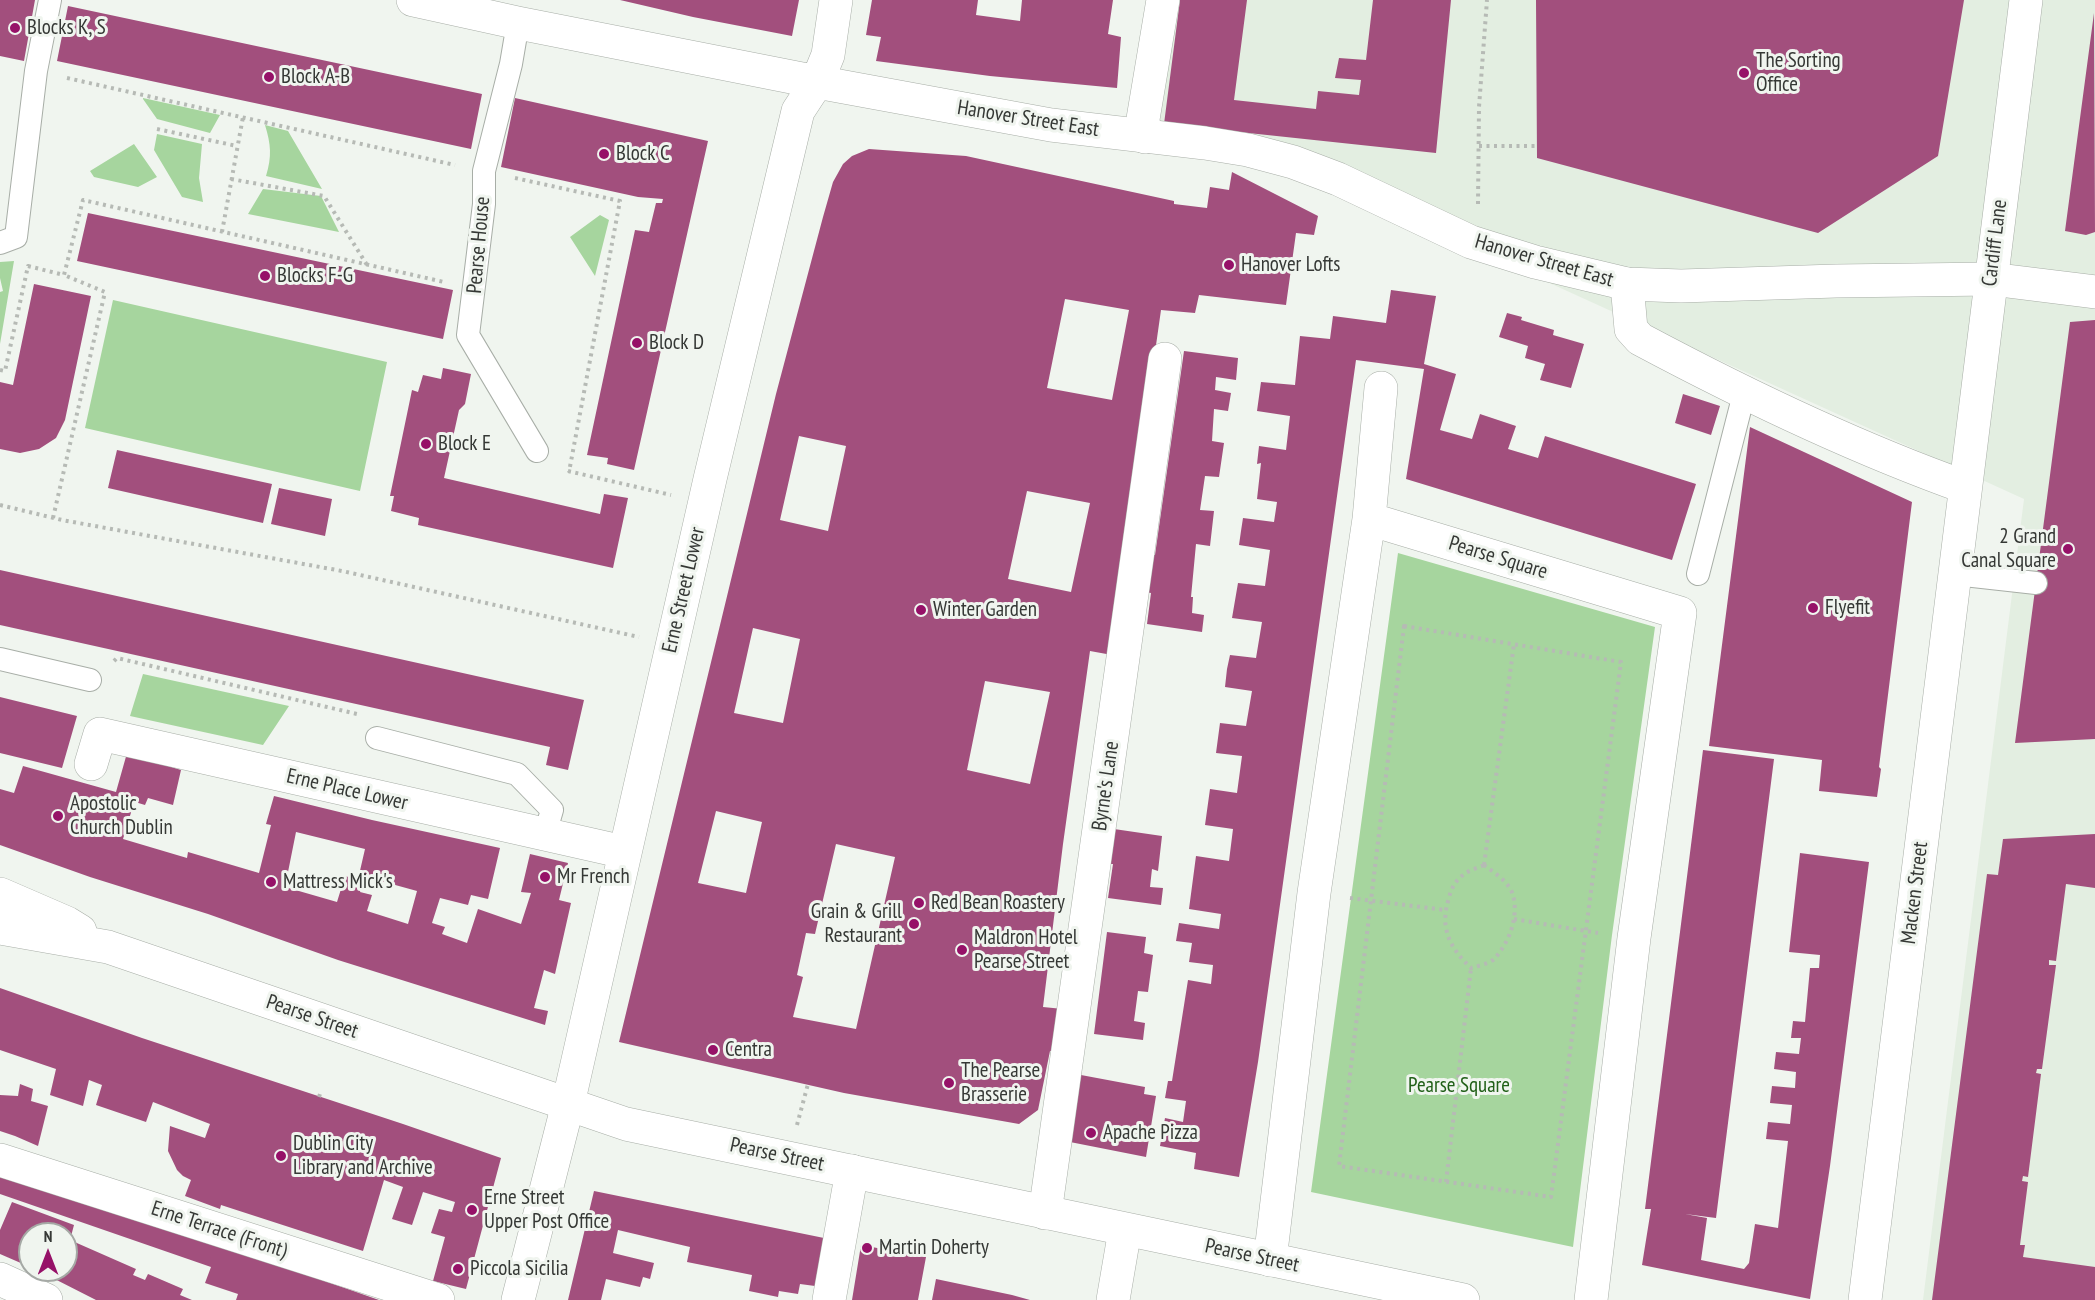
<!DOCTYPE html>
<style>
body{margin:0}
#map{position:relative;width:2095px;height:1300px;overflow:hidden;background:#f0f5ef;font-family:"PT Sans Narrow",sans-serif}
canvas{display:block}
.north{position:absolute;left:18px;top:1222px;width:60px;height:60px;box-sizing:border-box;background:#f0f5ef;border:2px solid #a5a9a5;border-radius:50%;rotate:0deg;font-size:16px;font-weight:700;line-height:24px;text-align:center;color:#353835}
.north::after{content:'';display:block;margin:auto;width:21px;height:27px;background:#961168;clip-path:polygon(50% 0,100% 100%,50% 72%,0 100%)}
</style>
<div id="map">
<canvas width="2095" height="1300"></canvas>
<div class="north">N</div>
</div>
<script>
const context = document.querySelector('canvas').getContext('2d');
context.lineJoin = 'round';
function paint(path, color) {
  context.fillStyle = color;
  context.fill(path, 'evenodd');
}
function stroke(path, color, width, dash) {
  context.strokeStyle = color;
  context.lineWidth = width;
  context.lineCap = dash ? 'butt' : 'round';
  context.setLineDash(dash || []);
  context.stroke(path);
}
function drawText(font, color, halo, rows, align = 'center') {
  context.font = font + ' "PT Sans Narrow",sans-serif';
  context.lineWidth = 6;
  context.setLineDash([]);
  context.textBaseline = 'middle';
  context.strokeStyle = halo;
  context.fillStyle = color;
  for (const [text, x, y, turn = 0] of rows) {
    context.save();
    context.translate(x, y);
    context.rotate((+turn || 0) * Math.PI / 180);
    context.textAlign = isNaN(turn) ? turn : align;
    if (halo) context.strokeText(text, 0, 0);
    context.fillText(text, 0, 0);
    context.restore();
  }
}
const built = new Path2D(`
 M 1154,0 L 2095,0 L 2095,1300 L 1923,1300 L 2024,499 L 1242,143 L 1143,119 Z`);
const green = new Path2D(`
 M 143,99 L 143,98 L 220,115 L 210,133 L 157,119 Z
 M 265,125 L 288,131 L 322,189 L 266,176 C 272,156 271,145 265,125 Z
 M 157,134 L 202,144 L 199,178 L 203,202 L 182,197 L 154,150 Z
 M 134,144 L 157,177 L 138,187 L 94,177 L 90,171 Z
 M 263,189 L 321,196 L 339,232 L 248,214 Z
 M 600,215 L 609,220 L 595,276 L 570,237 Z
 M 14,261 L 0,344 L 0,292 L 3,291 L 0,278 L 0,262 Z
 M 113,300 L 387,362 L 360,491 L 85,428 Z
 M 1398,553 L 1655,627 L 1612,935 L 1573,1247 L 1311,1192 Z
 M 143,674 L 289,706 L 263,745 L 130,716 Z`);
const building = new Path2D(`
 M 0,0 L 35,0 L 24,61 L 0,56 Z
 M 620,0 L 799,0 L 792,36 L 693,17 Z
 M 872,0 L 978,0 L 976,15 L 1020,21 L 1022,0 L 1113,0 L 1108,34 L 1121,37 L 1117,88 L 990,76 L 876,61 L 881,37 L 866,35 Z
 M 1180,0 L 1247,0 L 1234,100 L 1316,109 L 1318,91 L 1359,95 L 1361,80 L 1335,78 L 1339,58 L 1366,60 L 1373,0 L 1451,0 L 1436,153 L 1164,124 Z
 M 1536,0 L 1964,0 L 1938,156 L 1818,233 L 1537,158 Z
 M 68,6 L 482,94 L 471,149 L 57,61 Z
 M 2094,13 L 2095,232 L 2086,235 L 2065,231 Z
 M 515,98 L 708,141 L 634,470 L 607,464 L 608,458 L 587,455 L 635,230 L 649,232 L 656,203 L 662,203 L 663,199 L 638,197 L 501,167 Z
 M 869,149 L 966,156 L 1174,201 L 1174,204 L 1207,208 L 1210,187 L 1229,190 L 1232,172 L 1318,216 L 1314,235 L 1296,233 L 1286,305 L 1199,295 L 1195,313 L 1161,310 L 1112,655 L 1090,651 L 1063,844 L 1043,1007 L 1063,1009 L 1057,1051 L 1050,1051 L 1038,1110 L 1019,1124 L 844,1093 L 619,1042 L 776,394 L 823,217 L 833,182 L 843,164 L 852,156 ZM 1065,299 L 1129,310 L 1112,400 L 1047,388 ZM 799,436 L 846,446 L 828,531 L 780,520 ZM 1027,491 L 1090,503 L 1071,592 L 1008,579 ZM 753,628 L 800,639 L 783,723 L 734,713 ZM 985,681 L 1050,692 L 1030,784 L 967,770 ZM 716,811 L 762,822 L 746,893 L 698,883 ZM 836,844 L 895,857 L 856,1029 L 793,1017 L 803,977 L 797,975 L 806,933 L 815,934 Z
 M 88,213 L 453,290 L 443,339 L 77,261 Z
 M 34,284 L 91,296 L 65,420 L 56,438 L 39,449 L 20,453 L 0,449 L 0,382 L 13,385 Z
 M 1391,290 L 1436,296 L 1424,364 L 1456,374 L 1440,430 L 1472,439 L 1480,414 L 1516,426 L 1508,449 L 1538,458 L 1545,436 L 1696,484 L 1672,560 L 1406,479 L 1424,369 L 1356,360 L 1258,1062 L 1239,1177 L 1194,1169 L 1196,1153 L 1160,1146 L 1165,1118 L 1183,1122 L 1186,1101 L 1165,1098 L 1168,1081 L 1172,1081 L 1188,980 L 1211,984 L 1213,965 L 1189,962 L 1192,943 L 1176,941 L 1179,923 L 1219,929 L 1221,914 L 1189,909 L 1196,856 L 1229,861 L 1233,829 L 1205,825 L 1210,789 L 1237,793 L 1242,756 L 1216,753 L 1220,723 L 1246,726 L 1252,691 L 1225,687 L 1227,669 L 1230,655 L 1256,658 L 1262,622 L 1232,618 L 1238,583 L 1265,586 L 1270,550 L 1239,545 L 1241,531 L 1243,518 L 1274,522 L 1277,502 L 1257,499 L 1261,463 L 1257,464 L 1259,446 L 1286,450 L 1290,416 L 1257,411 L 1261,382 L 1295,385 L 1300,336 L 1330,339 L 1333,316 L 1386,323 Z
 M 1507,313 L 1522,317 L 1521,320 L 1554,330 L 1553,335 L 1584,344 L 1571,388 L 1540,380 L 1545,364 L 1525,358 L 1528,346 L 1499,337 Z
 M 2095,320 L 2095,739 L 2015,743 L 2070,322 Z
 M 1184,351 L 1238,358 L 1236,380 L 1216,377 L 1215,390 L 1231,393 L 1228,411 L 1214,409 L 1212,441 L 1224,443 L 1219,477 L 1205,476 L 1200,510 L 1214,511 L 1210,546 L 1196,544 L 1191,597 L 1193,597 L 1192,613 L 1204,615 L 1202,632 L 1147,624 L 1151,593 L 1145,592 L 1149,554 L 1155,555 Z
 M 443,368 L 471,374 L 465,404 L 459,410 L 444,478 L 600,514 L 604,494 L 628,498 L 613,568 L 418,525 L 419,518 L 391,511 L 394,496 L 390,496 L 412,390 L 418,392 L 423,375 L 441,379 Z
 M 1683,394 L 1720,406 L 1711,435 L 1675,423 Z
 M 1750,427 L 1912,502 L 1879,767 L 1881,769 L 1877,797 L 1819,791 L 1822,760 L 1709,746 Z
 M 117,450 L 272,484 L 263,523 L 108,488 Z
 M 279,488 L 332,499 L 325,536 L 271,524 Z
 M 0,570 L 584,700 L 568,770 L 546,765 L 550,747 L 0,625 Z
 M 0,697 L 77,716 L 62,768 L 0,753 Z
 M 1703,750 L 1774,759 L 1716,1218 L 1685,1214 L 1707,1218 L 1701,1260 L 1744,1269 L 1749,1263 L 1755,1224 L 1778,1228 L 1788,1141 L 1766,1139 L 1768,1122 L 1790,1124 L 1792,1105 L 1770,1103 L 1772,1086 L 1795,1088 L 1796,1072 L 1774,1069 L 1776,1052 L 1799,1054 L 1801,1038 L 1791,1038 L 1793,1021 L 1805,1022 L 1810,968 L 1819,968 L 1820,955 L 1789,952 L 1800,853 L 1869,862 L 1830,1166 L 1810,1299 L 1642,1265 L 1651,1209 L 1645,1209 Z
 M 127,753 L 181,770 L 173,805 L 148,798 L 145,805 L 115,796 L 114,800 L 133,806 L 123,839 L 187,858 L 188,852 L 259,873 L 271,825 L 266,824 L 274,796 L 372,820 L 500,848 L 488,899 L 471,895 L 468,905 L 440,898 L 432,923 L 445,927 L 442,934 L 467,943 L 478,909 L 521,924 L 531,893 L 521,892 L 530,854 L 568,863 L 559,900 L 571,903 L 555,974 L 544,970 L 534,1008 L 548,1011 L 545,1025 L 338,960 L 208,914 L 90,877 L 0,845 L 0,789 L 14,793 L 23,766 L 116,792 ZM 296,832 L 365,849 L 359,875 L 417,891 L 408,924 L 367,911 L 372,895 L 360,892 L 363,881 L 345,876 L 337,902 L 285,887 Z
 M 1114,829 L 1162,836 L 1158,871 L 1152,869 L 1150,887 L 1163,888 L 1161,905 L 1108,898 L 1113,864 L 1109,864 Z
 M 2095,834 L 2095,888 L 2066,884 L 2056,961 L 2049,960 L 2049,965 L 2056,965 L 2042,1069 L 2037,1069 L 2036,1073 L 2041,1074 L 2028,1177 L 2023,1176 L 2022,1181 L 2028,1182 L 2020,1245 L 2025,1245 L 2023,1257 L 2095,1267 L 2095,1300 L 1932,1300 L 1987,874 L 1998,875 L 2003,839 Z
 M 1107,932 L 1146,937 L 1144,953 L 1153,955 L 1148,992 L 1138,991 L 1134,1021 L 1145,1023 L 1143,1040 L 1094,1034 Z
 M 0,988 L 142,1038 L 403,1124 L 501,1158 L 466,1289 L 433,1281 L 445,1237 L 431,1233 L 439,1209 L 452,1212 L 455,1202 L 423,1192 L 412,1225 L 392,1219 L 403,1187 L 384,1180 L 363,1251 L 221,1205 L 220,1209 L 185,1196 L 191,1180 L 183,1176 L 177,1170 L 168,1151 L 170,1126 L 205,1138 L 210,1124 L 153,1102 L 146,1122 L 96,1105 L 102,1085 L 89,1080 L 83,1106 L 50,1095 L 56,1069 L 0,1050 Z
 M 1081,1075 L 1145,1087 L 1144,1094 L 1156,1096 L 1146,1157 L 1070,1142 Z
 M 20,1084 L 33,1089 L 31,1101 L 48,1106 L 38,1146 L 15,1136 L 0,1131 L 0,1095 L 18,1096 Z
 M 0,1168 L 282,1266 L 379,1300 L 236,1300 L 238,1294 L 205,1283 L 211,1267 L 0,1194 Z
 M 594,1191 L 824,1238 L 815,1286 L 800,1284 L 798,1294 L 779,1291 L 778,1297 L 749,1291 L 752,1275 L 687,1262 L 690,1247 L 618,1230 L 613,1253 L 654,1263 L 650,1279 L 643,1277 L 640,1287 L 606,1279 L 601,1300 L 568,1300 Z
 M 12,1202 L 74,1225 L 70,1240 L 136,1269 L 133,1275 L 145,1280 L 148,1274 L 183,1289 L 180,1295 L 192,1300 L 96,1300 L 37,1270 L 66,1270 L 66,1234 L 30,1234 L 30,1267 L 0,1254 L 0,1230 Z
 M 861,1245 L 926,1257 L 918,1300 L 852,1300 Z
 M 936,1279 L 1012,1295 L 1030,1300 L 932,1300 Z`);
const path = new Path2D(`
 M 67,78 L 455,165
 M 157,129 L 237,146
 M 1479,146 L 1537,146
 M 515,178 L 620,201 L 569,472
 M 231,179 L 324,196 L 367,265
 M 1478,204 L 1479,107 L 1487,0
 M 222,232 L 243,117
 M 0,370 L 5,371 L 28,266 L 64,275 L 83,200 L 444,282
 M 568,471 L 671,495
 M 0,505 L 62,520 L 342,571 L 639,637
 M 53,518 L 105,292 L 64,275
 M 1404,626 L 1621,662 L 1551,1197 L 1339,1166 Z
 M 114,661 L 117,658 L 357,714
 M 1484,865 C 1495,873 1509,882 1513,895 C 1519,917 1509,944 1493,960 C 1487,964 1478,966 1471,968 C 1450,948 1439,928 1449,898 C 1451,889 1455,881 1463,875 C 1469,870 1478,868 1484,865 Z
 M 1484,865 L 1514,644
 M 1350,898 L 1445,910
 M 1514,919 L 1598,933
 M 319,1097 L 321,1091
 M 797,1125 L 808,1084
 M 1446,1182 L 1471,968`);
const service = new Path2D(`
 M 518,23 L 511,64 L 484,171 L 484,204 L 468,335 L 537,451
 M 0,243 L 16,237 L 36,71 L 50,0
 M 1698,574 L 1744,394
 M 1955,574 L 2036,583
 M 0,659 L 90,680
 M 377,738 L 517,774 L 552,810 L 545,834`);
const pedestrian = new Path2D(`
 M 1145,137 L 1143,119 L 1163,0`);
const minor = new Path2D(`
 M 1991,279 L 2095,292
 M 1627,284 L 1631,329 L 1640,339 C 1745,395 1853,447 1965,487
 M 1369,519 L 1680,613 L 1634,938 L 1591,1300
 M 91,764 L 100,734 L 624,852
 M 0,1160 L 438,1300
 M 1045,1213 L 1165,359
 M 1270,1260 L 1314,893 L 1369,519 L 1381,388
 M 0,1279 L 46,1300
 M 829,1300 L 852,1171
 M 1113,1300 L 1125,1230`);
const tertiary = new Path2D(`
 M 413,0 L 518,23 L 817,82 L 1051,125 L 1205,143 L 1248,150 L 1293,162 L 1338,179 L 1471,242 L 1535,262 L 1627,284 L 1681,286 L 1836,281 L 1991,279
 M 518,1300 L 568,1104 L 710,479 L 798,111 L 817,82 L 828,55 L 836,0`);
const secondary = new Path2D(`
 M 0,894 L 67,923 L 80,931
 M 0,928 L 108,947 L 626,1124 L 1463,1300
 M 1865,1300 L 2026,0`);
const markers = [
 [15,28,6,"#961168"],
 [1744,73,6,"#961168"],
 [269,77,6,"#961168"],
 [604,154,6,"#961168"],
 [1229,265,6,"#961168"],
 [265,276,6,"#961168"],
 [637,343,6,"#961168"],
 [426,444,6,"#961168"],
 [2068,549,6,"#961168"],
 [1813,608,6,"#961168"],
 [921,610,6,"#961168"],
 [58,816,6,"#961168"],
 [545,877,6,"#961168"],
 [271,882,6,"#961168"],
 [919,903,6,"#961168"],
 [914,924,6,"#961168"],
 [962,950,6,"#961168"],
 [713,1050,6,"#961168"],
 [949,1083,6,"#961168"],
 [1091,1133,6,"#961168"],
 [281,1156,6,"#961168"],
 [472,1210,6,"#961168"],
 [867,1248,6,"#961168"],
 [458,1269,6,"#961168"]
];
const poiNames = [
 ["Blocks K, S",27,28],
 ["The Sorting",1756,61],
 ["Office",1756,85],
 ["Block A-B",281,77],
 ["Block C",616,154],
 ["Hanover Lofts",1241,265],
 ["Blocks F-G",277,276],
 ["Block D",649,343],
 ["Block E",438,444],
 ["2 Grand",2056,537,"right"],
 ["Canal Square",2056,561,"right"],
 ["Flyefit",1825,608],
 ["Winter Garden",933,610],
 ["Apostolic",70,804],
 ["Church Dublin",70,828],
 ["Mr French",557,877],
 ["Mattress Mick's",283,882],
 ["Red Bean Roastery",931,903],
 ["Grain & Grill",902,912,"right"],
 ["Restaurant",902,936,"right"],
 ["Maldron Hotel",974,938],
 ["Pearse Street",974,962],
 ["Centra",725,1050],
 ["The Pearse",961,1071],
 ["Brasserie",961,1095],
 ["Apache Pizza",1103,1133],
 ["Dublin City",293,1144],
 ["Library and Archive",293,1168],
 ["Erne Street",484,1198],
 ["Upper Post Office",484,1222],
 ["Martin Doherty",879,1248],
 ["Piccola Sicilia",470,1269]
];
const streetNames = [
 ["Hanover Street East",1028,119,9],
 ["Cardiff Lane",1995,243,-83],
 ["Pearse House",479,245,-85],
 ["Hanover Street East",1544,261,16],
 ["Pearse Square",1498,558,17],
 ["Erne Street Lower",684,590,-77],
 ["Byrne's Lane",1106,786,-82],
 ["Erne Place Lower",347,790,13],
 ["Macken Street",1915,893,-83],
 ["Pearse Street",312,1017,19],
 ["Pearse Street",777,1155,12],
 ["Erne Terrace (Front)",219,1230,18],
 ["Pearse Street",1252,1256,12]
];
const parkNames = [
 ["Pearse Square",1459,1086]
];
paint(built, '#e3eee1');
paint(green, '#a6d59e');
paint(building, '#a24f7d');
stroke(service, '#a8aea7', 24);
stroke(pedestrian, '#a8aea7', 34);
stroke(minor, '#a8aea7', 34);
stroke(tertiary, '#a8aea7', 34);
stroke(secondary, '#a8aea7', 34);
stroke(path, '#b6bab5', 4, [3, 4.5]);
stroke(service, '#fff', 22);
stroke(pedestrian, '#fff', 33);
stroke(minor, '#fff', 33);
stroke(tertiary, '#fff', 33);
stroke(secondary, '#fff', 33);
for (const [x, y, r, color] of markers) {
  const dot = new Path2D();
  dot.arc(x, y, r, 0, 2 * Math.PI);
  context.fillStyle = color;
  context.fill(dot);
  stroke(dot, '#f0f5ef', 2);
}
drawText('21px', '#353835', '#f0f5ef', poiNames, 'left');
drawText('21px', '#353835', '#f0f5ef', streetNames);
drawText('21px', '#216018', '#f0f5ef', parkNames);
</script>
